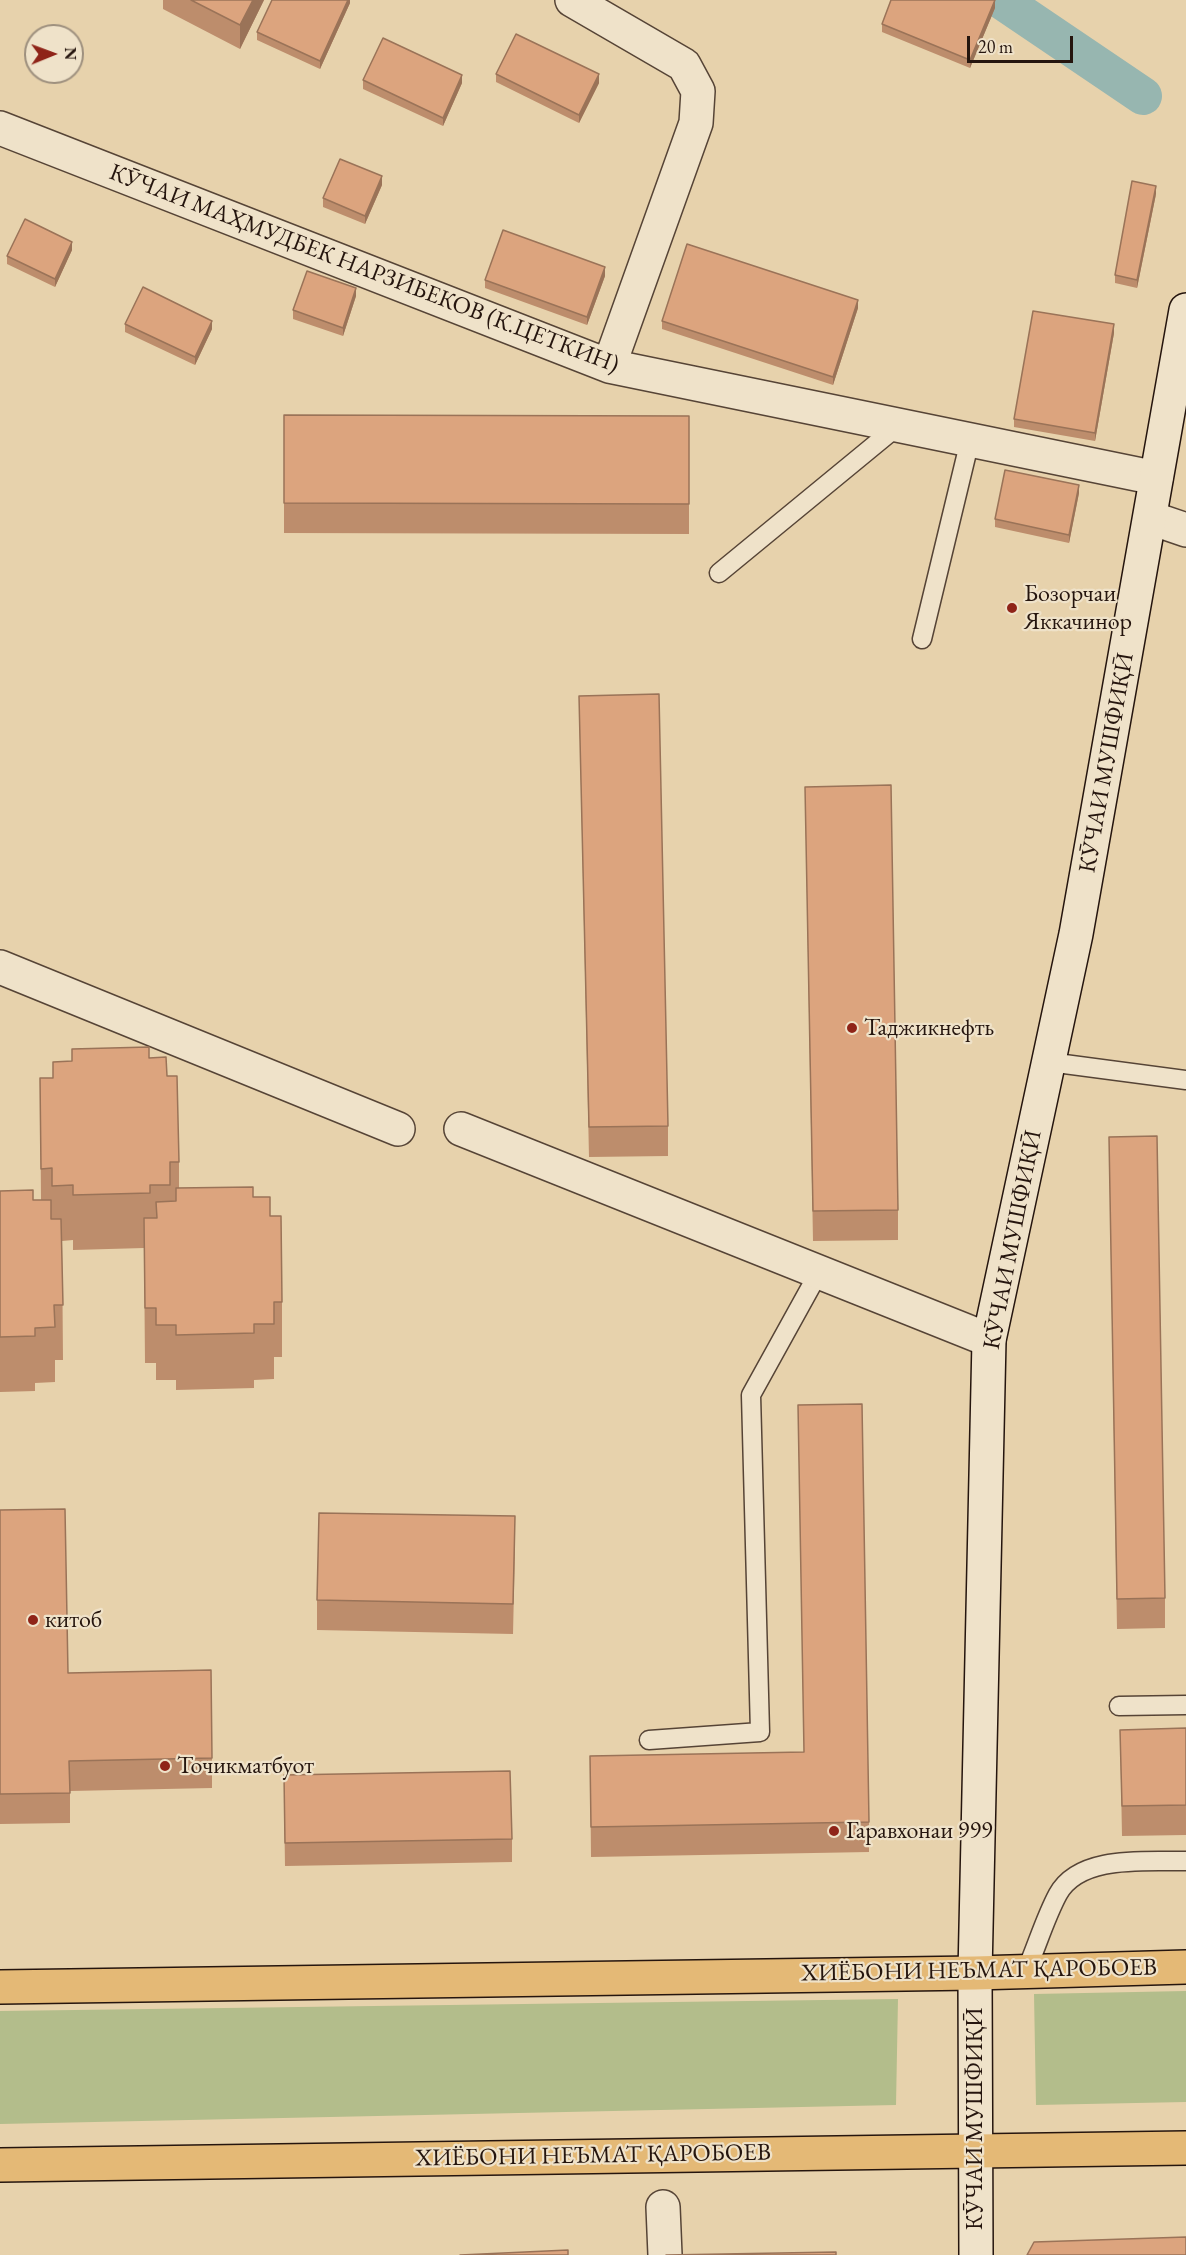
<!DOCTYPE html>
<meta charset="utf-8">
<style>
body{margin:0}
#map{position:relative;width:1186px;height:2255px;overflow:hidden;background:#e7d2ac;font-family:"EB Garamond",serif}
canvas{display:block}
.north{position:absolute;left:24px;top:24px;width:60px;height:60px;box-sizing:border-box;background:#efe2c9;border:2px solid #9e907e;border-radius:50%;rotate:89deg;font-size:16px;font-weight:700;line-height:24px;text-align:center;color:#25150e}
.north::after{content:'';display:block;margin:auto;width:21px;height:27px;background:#8f2418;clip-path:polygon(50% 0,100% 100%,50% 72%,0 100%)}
.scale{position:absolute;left:967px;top:36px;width:106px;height:27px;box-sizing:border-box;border:3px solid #25150e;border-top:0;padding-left:8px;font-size:18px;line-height:21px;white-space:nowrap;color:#25150e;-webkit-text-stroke:4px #efe2c9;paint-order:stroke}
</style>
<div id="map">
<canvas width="1186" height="2255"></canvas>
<div class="north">N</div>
<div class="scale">20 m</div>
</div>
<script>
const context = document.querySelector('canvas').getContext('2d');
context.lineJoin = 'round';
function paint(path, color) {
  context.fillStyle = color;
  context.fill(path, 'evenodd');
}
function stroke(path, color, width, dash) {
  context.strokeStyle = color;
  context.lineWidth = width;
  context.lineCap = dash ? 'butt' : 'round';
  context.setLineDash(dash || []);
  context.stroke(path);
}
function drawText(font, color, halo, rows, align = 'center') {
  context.font = font + ' "EB Garamond",serif';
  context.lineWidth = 4.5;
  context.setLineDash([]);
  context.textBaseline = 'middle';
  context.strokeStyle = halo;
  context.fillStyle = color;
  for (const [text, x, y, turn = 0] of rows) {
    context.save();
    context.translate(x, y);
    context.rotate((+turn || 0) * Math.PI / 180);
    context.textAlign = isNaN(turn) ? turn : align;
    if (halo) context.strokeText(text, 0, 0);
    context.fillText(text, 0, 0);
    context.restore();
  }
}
const green = new Path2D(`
 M 1186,1991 L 1186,2102 L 1036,2105 L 1034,1994 Z
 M 898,1999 L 896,2105 L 0,2124 L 0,2011 Z`);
const canal = new Path2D(`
 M 1001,0 L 1143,96`);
const lane = new Path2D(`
 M 719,573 L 899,425
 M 922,639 L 970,440
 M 1049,1062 L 1186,1080
 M 1119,1706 L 1186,1705
 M 649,1740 L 760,1732 L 751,1395 L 819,1272
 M 1026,1971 C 1037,1946 1045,1918 1058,1894 C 1080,1854 1147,1862 1186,1861`);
const street = new Path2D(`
 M 572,0 L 684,65 L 698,91 L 696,123 L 609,366
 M 0,128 L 609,366 L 1156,478
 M 1151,518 L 1186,530
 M 0,967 L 398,1129
 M 461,1129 L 989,1340
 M 663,2207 L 665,2255`);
const secondary = new Path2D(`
 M 976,2255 L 975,1973 L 989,1340 L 1076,934 L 1186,310`);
const highway = new Path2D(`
 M 0,1987 L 975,1973 L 1186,1967
 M 0,2165 L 1186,2148`);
const wall = new Path2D(`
 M 163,0 L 264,0 L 240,49 L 163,9 Z
 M 350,0 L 350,3 L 320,69 L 257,40 L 257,32 Z
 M 995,8 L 970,68 L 882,32 L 882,24 Z
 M 496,74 L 599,83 L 579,123 L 496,82 Z
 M 363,80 L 462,83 L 443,126 L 363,89 Z
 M 382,185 L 365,224 L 323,207 L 323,198 Z
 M 1156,194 L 1137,288 L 1115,283 L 1115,275 Z
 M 72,250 L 55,287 L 7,264 L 7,256 Z
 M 605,276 L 587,325 L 485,288 L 485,280 Z
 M 356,296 L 343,336 L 293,319 L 293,310 Z
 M 858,308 L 833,385 L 662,329 L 662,321 Z
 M 125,324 L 212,329 L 195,365 L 125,332 Z
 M 1114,333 L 1095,441 L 1014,427 L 1014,419 Z
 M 284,415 L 689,416 L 689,534 L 284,533 Z
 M 1079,493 L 1069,543 L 995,527 L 995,519 Z
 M 579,696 L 668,1126 L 668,1156 L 589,1157 Z
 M 805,787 L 898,1210 L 898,1240 L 813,1241 Z
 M 149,1058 L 167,1076 L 179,1162 L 179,1188 L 253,1197 L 270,1216 L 282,1302 L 282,1357 L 274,1357 L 274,1379 L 254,1380 L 254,1388 L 176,1390 L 176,1380 L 156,1380 L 156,1363 L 145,1363 L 144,1248 L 73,1250 L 73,1240 L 62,1241 L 63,1360 L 55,1360 L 55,1382 L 35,1383 L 35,1391 L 0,1392 L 0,1191 L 33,1200 L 41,1200 L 40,1078 L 53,1078 L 72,1061 Z
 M 1109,1137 L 1165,1598 L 1165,1628 L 1117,1629 Z
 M 798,1405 L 869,1822 L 869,1852 L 591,1857 L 590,1756 L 804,1752 Z
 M 0,1510 L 68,1673 L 212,1758 L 212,1788 L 70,1791 L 70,1823 L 0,1824 Z
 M 515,1546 L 513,1634 L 317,1630 L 317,1600 Z
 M 1186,1728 L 1186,1835 L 1122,1836 L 1120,1730 Z
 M 284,1799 L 512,1839 L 512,1862 L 285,1866 Z`);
const shadedWall = new Path2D(`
 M 253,0 L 264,0 L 240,49 L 240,25 Z
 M 348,0 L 350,0 L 350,3 L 320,69 L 320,61 Z
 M 995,0 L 995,8 L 970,68 L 970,60 Z
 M 599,74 L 599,83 L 579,123 L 579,115 Z
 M 462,75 L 462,83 L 443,126 L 443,118 Z
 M 382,176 L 382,185 L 365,224 L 365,216 Z
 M 1156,186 L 1156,194 L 1137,288 L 1137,280 Z
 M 72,242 L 72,250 L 55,287 L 55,279 Z
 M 605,267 L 605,276 L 587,325 L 587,317 Z
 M 356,288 L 356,296 L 343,336 L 343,328 Z
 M 858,300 L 858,308 L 833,385 L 833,377 Z
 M 212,321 L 212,329 L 195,365 L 195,357 Z
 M 1114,324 L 1114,333 L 1095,441 L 1095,433 Z
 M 1079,485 L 1079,493 L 1069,543 L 1069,535 Z`);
const building = new Path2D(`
 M 191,0 L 253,0 L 240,25 Z
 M 272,0 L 348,0 L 320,61 L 257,32 Z
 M 891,0 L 995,0 L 970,60 L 882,24 Z
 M 516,34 L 599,74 L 579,115 L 496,74 Z
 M 383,38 L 462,75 L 443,118 L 363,80 Z
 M 340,159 L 382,176 L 365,216 L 323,198 Z
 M 1132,181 L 1156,186 L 1137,280 L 1115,275 Z
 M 25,219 L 72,242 L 55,279 L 7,256 Z
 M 503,230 L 605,267 L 587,317 L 485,280 Z
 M 687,244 L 858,300 L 833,377 L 662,321 Z
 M 307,271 L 356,288 L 343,328 L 293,310 Z
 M 143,287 L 212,321 L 195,357 L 125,324 Z
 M 1033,311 L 1114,324 L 1095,433 L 1014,419 Z
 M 284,415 L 689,416 L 689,504 L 284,503 Z
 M 1005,470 L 1079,485 L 1069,535 L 995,519 Z
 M 659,694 L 668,1126 L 589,1127 L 579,696 Z
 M 891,785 L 898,1210 L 813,1211 L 805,787 Z
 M 149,1047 L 149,1058 L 166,1057 L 167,1076 L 177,1076 L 179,1162 L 170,1162 L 170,1185 L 150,1185 L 150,1193 L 73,1195 L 73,1185 L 52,1186 L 52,1168 L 41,1169 L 40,1078 L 53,1078 L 53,1062 L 72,1061 L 72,1049 Z
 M 1157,1136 L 1165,1598 L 1117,1599 L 1109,1137 Z
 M 253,1187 L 253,1197 L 270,1197 L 270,1216 L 281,1216 L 282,1302 L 274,1302 L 274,1324 L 254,1324 L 254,1333 L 176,1335 L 176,1325 L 156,1325 L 156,1308 L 145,1308 L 144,1218 L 157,1218 L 156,1202 L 176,1201 L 176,1188 Z
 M 33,1190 L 33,1200 L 51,1200 L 51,1219 L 61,1219 L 63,1305 L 54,1305 L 55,1327 L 35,1328 L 35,1336 L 0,1337 L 0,1191 Z
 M 862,1404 L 869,1822 L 591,1827 L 590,1756 L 804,1752 L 798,1405 Z
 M 65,1509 L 68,1673 L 211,1670 L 212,1758 L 69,1761 L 70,1793 L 0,1794 L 0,1510 Z
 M 319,1513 L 515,1516 L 513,1604 L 317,1600 Z
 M 1186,1728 L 1186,1805 L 1122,1806 L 1120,1730 Z
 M 510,1771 L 512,1839 L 285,1843 L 284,1775 Z
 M 1186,2237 L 1186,2255 L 1027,2255 L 1034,2242 Z
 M 568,2250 L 568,2255 L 460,2255 Z
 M 836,2252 L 836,2255 L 666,2255 Z`);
const markers = [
 [1012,608,6,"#8f2418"],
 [852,1028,6,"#8f2418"],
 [33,1620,6,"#8f2418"],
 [165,1766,6,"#8f2418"],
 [834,1831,6,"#8f2418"]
];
const streetNames = [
 ["КӮЧАИ МАҲМУДБЕК НАРЗИБЕКОВ (К.ЦЕТКИН)",364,269,21],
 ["КӮЧАИ МУШФИҚӢ",1107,763,-80],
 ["КӮЧАИ МУШФИҚӢ",1013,1240,-79],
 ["ХИЁБОНИ НЕЪМАТ ҚАРОБОЕВ",979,1971,-1],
 ["КӮЧАИ МУШФИҚӢ",975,2119,-90],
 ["ХИЁБОНИ НЕЪМАТ ҚАРОБОЕВ",593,2156,-1]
];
const poiNames = [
 ["Бозорчаи",1024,594],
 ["Яккачинор",1024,622],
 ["Таджикнефть",864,1028],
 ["китоб",45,1620],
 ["Точикматбуот",177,1766],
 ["Гаравхонаи 999",846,1831]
];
paint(green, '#b3bd8b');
stroke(canal, '#97b6b0', 38);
stroke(lane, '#564436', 21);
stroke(street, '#564436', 36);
stroke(secondary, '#25150e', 36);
stroke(highway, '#25150e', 36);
stroke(lane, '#efe2c9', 18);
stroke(street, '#efe2c9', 33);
stroke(secondary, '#efe2c9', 33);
stroke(highway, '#e4b976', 33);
paint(wall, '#bd8d6c');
paint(shadedWall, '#9a7358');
paint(building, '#dca47e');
stroke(building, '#9a7358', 1.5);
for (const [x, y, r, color] of markers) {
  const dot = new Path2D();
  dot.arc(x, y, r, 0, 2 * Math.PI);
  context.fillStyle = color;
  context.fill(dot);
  stroke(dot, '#efe2c9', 2);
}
drawText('24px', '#25150e', '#efe2c9', streetNames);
drawText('24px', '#25150e', '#efe2c9', poiNames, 'left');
</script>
